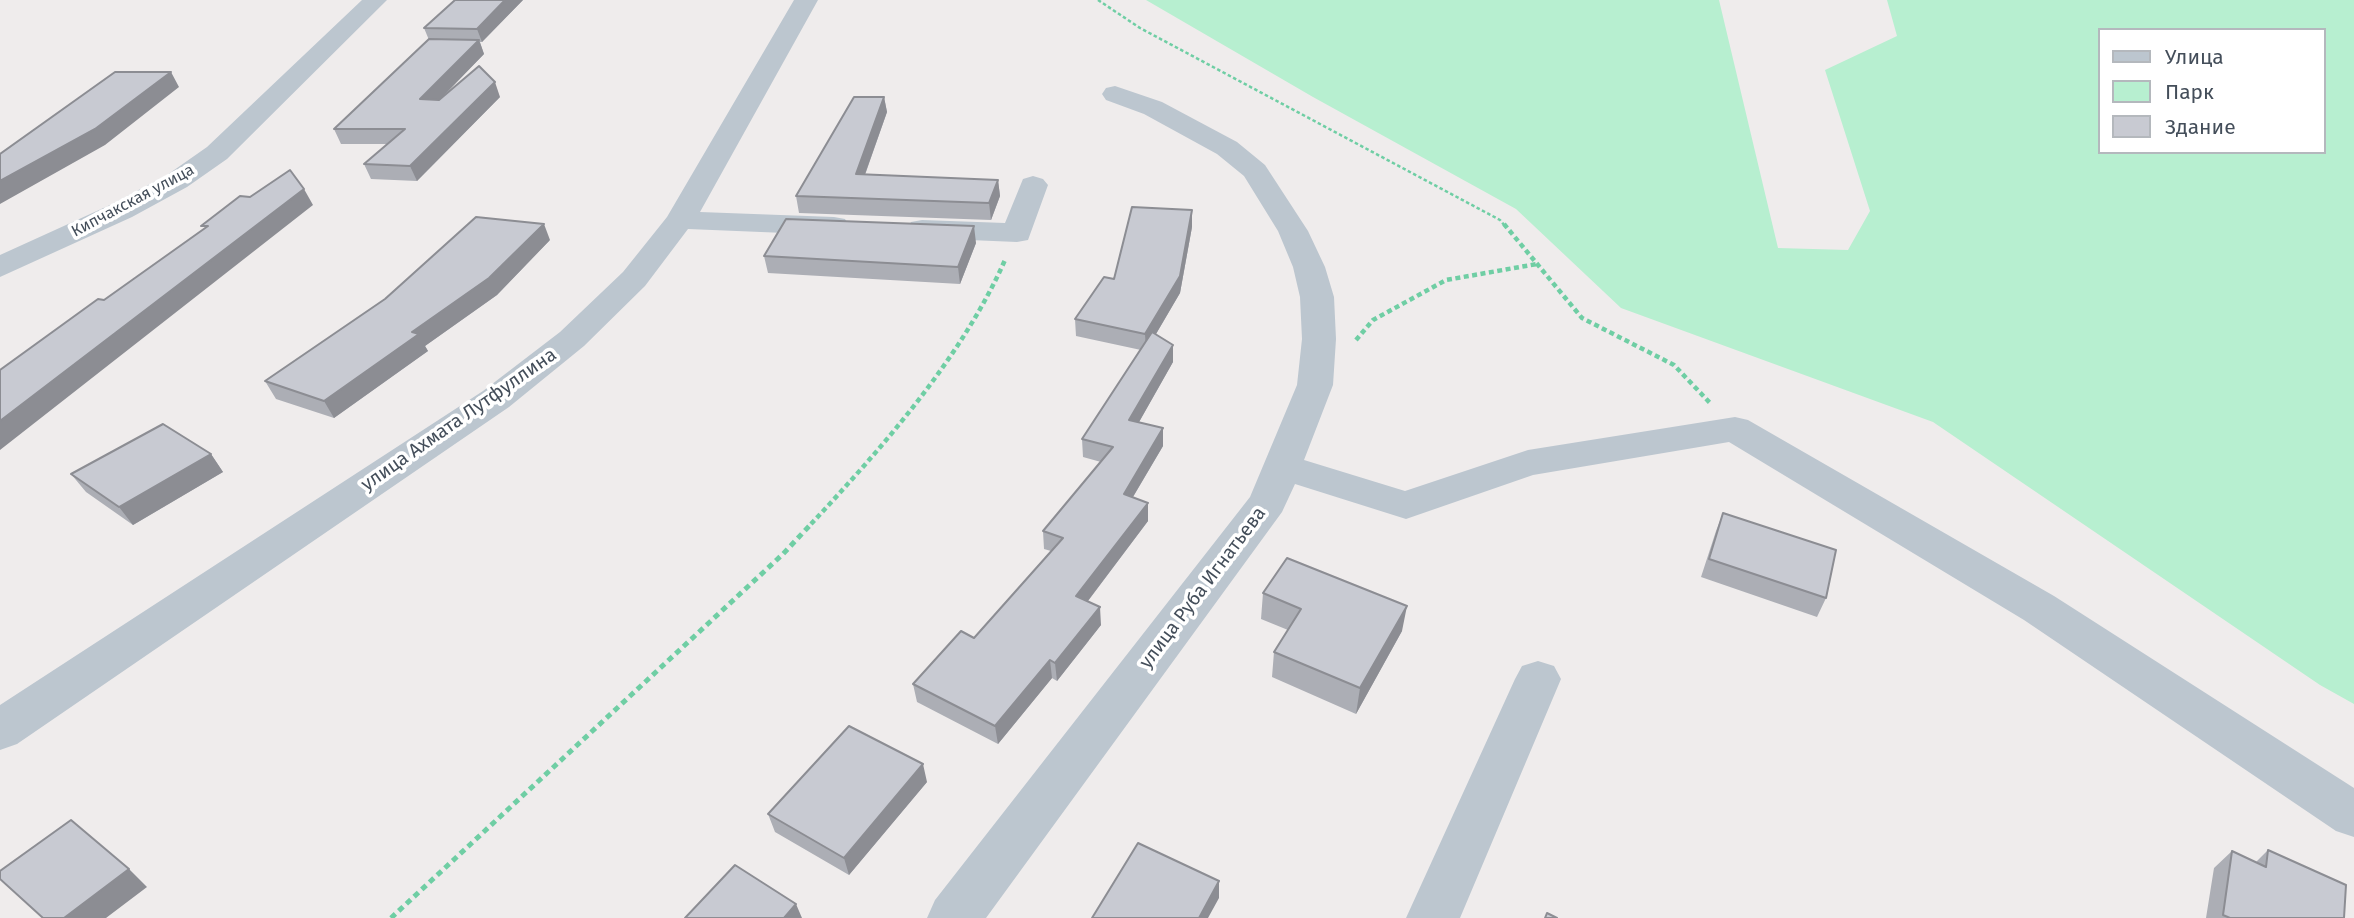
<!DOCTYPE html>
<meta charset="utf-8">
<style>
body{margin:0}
#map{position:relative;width:2354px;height:918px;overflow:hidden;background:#efecec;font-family:"Fira Sans",sans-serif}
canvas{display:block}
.legend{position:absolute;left:2098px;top:28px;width:228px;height:126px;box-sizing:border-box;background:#fff;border:2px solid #b4b8bd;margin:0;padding:9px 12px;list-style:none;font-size:21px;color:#444e5a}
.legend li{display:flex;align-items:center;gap:14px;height:35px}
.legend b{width:35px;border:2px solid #b4b8bd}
</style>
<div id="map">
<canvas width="2354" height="918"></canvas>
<ul class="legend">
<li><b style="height:9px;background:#bcc6cf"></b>Улица</li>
<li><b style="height:19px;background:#b7efd0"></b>Парк</li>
<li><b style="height:19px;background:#c8cad2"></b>Здание</li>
</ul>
</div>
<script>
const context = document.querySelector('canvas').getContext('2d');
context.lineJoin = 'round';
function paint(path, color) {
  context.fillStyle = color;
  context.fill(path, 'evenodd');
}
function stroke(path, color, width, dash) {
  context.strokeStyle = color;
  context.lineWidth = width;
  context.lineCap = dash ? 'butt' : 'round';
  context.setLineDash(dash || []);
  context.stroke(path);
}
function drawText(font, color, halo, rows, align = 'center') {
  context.font = font + ' "Fira Sans",sans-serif';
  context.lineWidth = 7;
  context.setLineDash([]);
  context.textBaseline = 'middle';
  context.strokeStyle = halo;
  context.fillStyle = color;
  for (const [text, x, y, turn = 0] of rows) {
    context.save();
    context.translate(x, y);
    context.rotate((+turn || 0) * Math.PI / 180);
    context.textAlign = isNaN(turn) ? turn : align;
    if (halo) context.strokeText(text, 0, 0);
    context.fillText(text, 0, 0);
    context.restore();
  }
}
const green = new Path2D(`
 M 1146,0 L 1719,0 L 1778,248 L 1848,250 L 1870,211 L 1825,70 L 1897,36 L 1887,0 L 2354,0 L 2354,704 L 2320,685 L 1933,422 L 1621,308 L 1516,209 L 1313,97 ZM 2100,30 L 2324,30 L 2324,152 L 2100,152 Z`);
const pathFar2 = new Path2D(`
 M 1098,0 L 1140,28 L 1500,220 L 1505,226`);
const pathFar1 = new Path2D(`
 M 1504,224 L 1582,318 L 1674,365 L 1710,403
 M 1356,340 L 1373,320 L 1446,280 L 1537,264
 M 811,524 C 883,447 962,357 1005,260`);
const path = new Path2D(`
 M 391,918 L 783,554 L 812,523`);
const minor = new Path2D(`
 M 362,0 L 387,0 L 227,159 L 187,187 L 132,217 L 0,277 L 0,255 L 110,205 L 167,175 L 207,147 Z
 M 794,0 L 818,0 L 700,212 L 834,217 L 845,219 L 849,226 L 845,233 L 834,235 L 688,229 L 645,286 L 584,346 L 509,407 L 17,744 L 0,750 L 0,705 L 483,391 L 560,332 L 623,272 L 667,217 Z
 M 1115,86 L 1162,102 L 1237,142 L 1265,165 L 1308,231 L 1325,267 L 1334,297 L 1336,339 L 1333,385 L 1304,460 L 1405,491 L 1528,450 L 1735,417 L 1748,420 L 2054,596 L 2354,788 L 2354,837 L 2336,831 L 2024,620 L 1729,442 L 1533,475 L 1406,519 L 1295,484 L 1282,512 L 986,918 L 927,918 L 935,900 L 1250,497 L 1297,385 L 1302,339 L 1300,297 L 1293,267 L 1278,231 L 1244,176 L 1217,154 L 1144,114 L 1106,100 L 1102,94 L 1106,88 Z
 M 1033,176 L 1043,179 L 1048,185 L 1028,240 L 1017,242 L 922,238 L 911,236 L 907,229 L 911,222 L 922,220 L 1005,223 L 1023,179 Z
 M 1538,661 L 1554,666 L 1561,679 L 1460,918 L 1406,918 L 1515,679 L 1522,666 Z`);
const wall = new Path2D(`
 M 455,0 L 523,0 L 482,42 L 480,42 L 484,54 L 441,98 L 500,97 L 417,181 L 371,179 L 364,164 L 387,144 L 341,144 L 334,129 L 429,40 L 424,28 Z
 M 884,97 L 887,112 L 865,175 L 998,180 L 1000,196 L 991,220 L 799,213 L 796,196 Z
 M 1192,227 L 1180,293 L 1156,334 L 1173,362 L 1139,422 L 1163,446 L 1133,497 L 1148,503 L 1148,521 L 1088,601 L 1101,625 L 1057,681 L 1052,678 L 998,744 L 917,702 L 913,684 L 974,638 L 1051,551 L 1044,549 L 1043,531 L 1101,462 L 1083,457 L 1082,439 L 1141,350 L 1076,336 L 1075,319 L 1114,279 Z
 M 550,240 L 497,295 L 425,346 L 428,351 L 334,418 L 276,399 L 265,381 Z
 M 976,243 L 960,284 L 768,273 L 764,256 Z
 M 211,454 L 223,472 L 133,525 L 86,492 L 71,474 Z
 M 1723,513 L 1826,598 L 1817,617 L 1701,577 L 1716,531 Z
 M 1263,593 L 1402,631 L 1356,714 L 1272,677 L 1274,652 L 1288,630 L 1261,619 Z
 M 927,782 L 849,875 L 775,832 L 768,814 Z
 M 2268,850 L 2344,918 L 2206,918 L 2214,868 L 2232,851 L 2256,862 Z`);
const shadedWall = new Path2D(`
 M 505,0 L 523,0 L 482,42 L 477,29 Z
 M 479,40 L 484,54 L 426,114 L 420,99 Z
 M 171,72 L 179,87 L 105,145 L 0,204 L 0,181 Z
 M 495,82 L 500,97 L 417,181 L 410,166 Z
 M 884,97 L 887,112 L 859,191 L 856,174 Z
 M 998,180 L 1000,196 L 991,220 L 989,203 Z
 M 304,189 L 313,205 L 0,450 L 0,421 Z
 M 1192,210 L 1192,227 L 1180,293 L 1146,351 L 1145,334 Z
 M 544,224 L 550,240 L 497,295 L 425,346 L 428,351 L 334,418 L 324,401 L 412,332 Z
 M 974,226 L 976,243 L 960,284 L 958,267 Z
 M 1173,345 L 1173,362 L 1130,438 L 1129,420 Z
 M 1163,428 L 1163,446 L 1124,512 L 1124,494 Z
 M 211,454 L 223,472 L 133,525 L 119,507 Z
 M 1148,503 L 1148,521 L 1078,614 L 1076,596 Z
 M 1407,606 L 1402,631 L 1356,714 L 1360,688 Z
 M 1100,607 L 1101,625 L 1057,681 L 1055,663 Z
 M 1050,660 L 1052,678 L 998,744 L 995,726 Z
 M 923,764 L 927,782 L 849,875 L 844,858 Z
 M 129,869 L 147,887 L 106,918 L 64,918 Z
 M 1219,881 L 1219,898 L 1208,918 L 1199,918 Z
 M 796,904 L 802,918 L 784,918 Z`);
const building = new Path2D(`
 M 455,0 L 505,0 L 477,29 L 424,28 Z
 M 429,39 L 479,40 L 420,99 L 439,100 L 479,66 L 495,82 L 410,166 L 364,164 L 405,129 L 334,129 Z
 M 115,72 L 171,72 L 95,129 L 0,181 L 0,154 Z
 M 854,97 L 884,97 L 856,174 L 998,180 L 989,203 L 796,196 Z
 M 290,170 L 304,189 L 0,421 L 0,370 L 98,299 L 104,300 L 208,226 L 201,226 L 240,196 L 250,197 Z
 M 1132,207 L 1192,210 L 1180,276 L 1145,334 L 1075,319 L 1104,277 L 1114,279 Z
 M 476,217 L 544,224 L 489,278 L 412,332 L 419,334 L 324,401 L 265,381 L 385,299 Z
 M 786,219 L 974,226 L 958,267 L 764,256 Z
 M 1152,332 L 1173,345 L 1129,420 L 1163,428 L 1124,494 L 1148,503 L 1076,596 L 1100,607 L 1055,663 L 1050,660 L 995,726 L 913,684 L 961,631 L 974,638 L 1063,538 L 1043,531 L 1113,447 L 1082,439 Z
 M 163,424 L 211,454 L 119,507 L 71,474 Z
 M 1723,513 L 1836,550 L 1826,598 L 1709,559 Z
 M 1287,558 L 1407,606 L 1360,688 L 1274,652 L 1301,609 L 1263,593 Z
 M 849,726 L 923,764 L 844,858 L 768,814 Z
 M 71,820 L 129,869 L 64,918 L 43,918 L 0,879 L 0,871 Z
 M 1138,843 L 1219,881 L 1199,918 L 1092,918 Z
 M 2268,850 L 2346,885 L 2344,918 L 2230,918 L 2223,915 L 2232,851 L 2266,867 Z
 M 735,865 L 796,904 L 784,918 L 685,918 Z
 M 1547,913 L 1557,918 L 1545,918 Z`);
const farStreetnames = [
 ["Кипчакская улица",133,201,-28]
];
const streetNames = [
 ["улица Ахмата Лутфуллина",459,420,-35],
 ["улица Руба Игнатьева",1203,588,-53]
];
paint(green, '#b7efd0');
stroke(pathFar2, '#6fcea4', 2.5, [3.5, 2.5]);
stroke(pathFar1, '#6fcea4', 4.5, [5, 3.5]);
stroke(path, '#6fcea4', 5, [6, 4.5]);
paint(minor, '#bcc6cf');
paint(wall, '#acaeb5');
paint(shadedWall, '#8c8d93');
paint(building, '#c8cad2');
stroke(building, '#8c8d93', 2);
drawText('16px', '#444e5a', '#fff', farStreetnames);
drawText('19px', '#444e5a', '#fff', streetNames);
</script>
